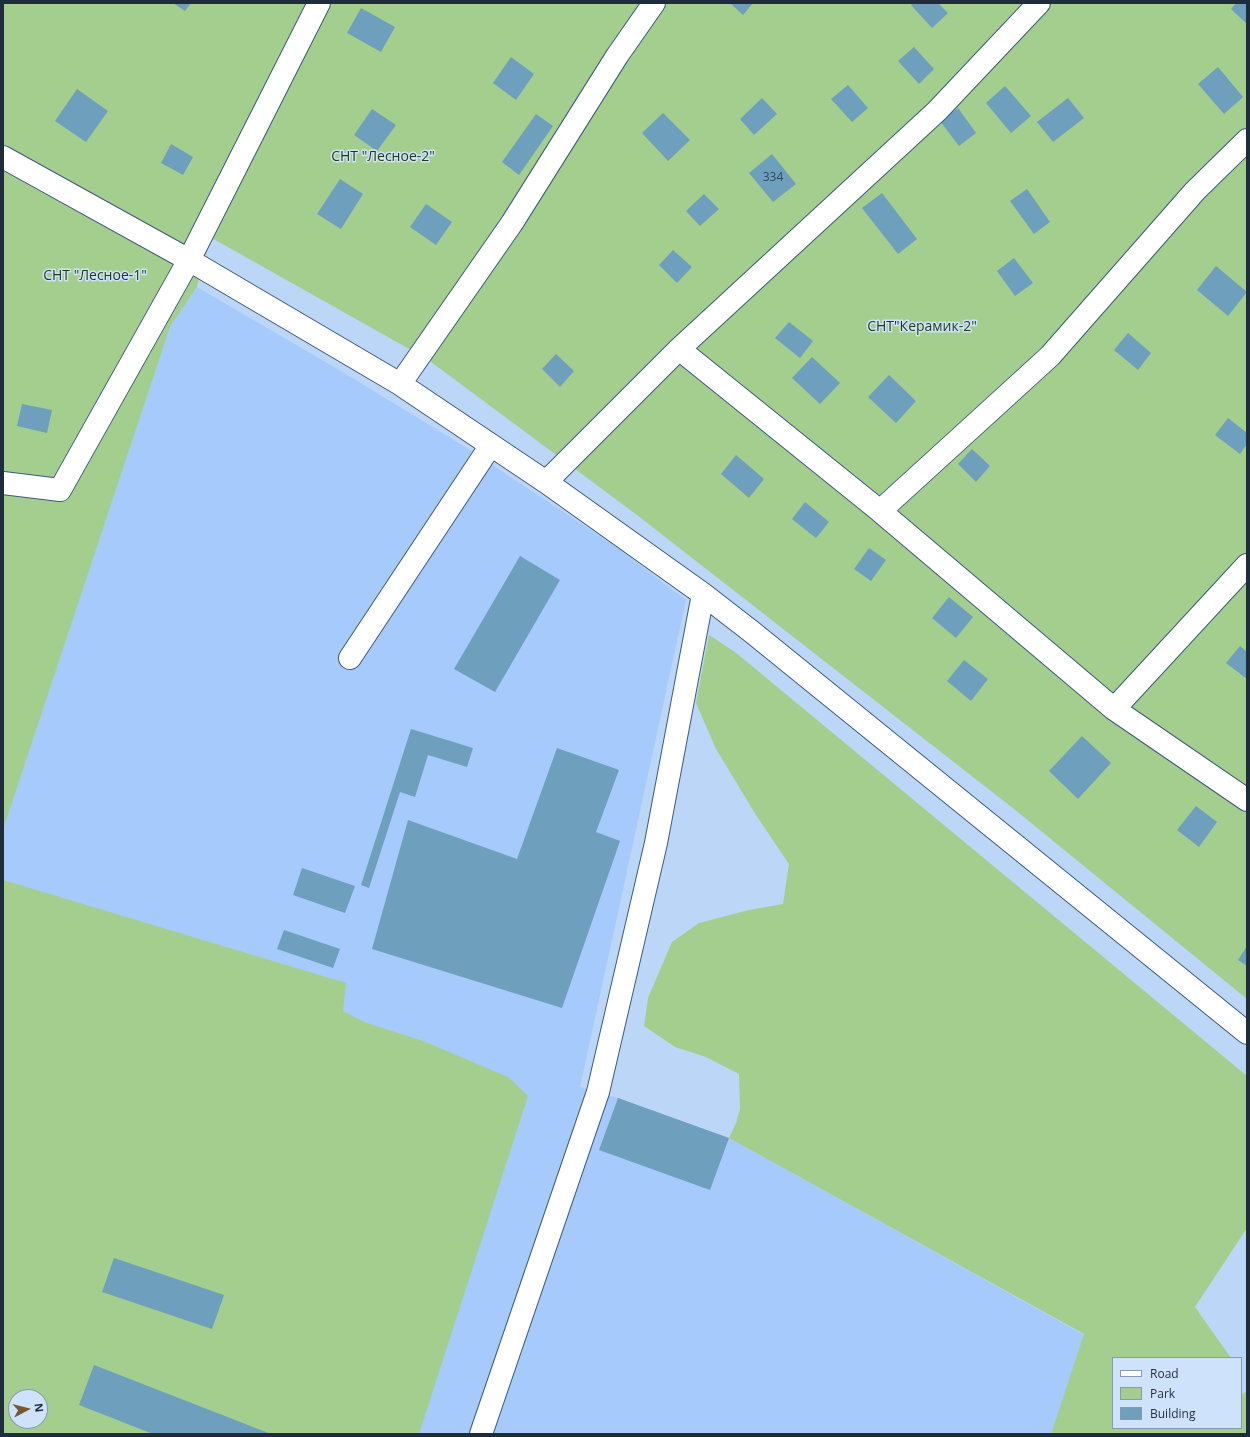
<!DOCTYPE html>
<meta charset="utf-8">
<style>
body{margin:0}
#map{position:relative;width:1250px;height:1437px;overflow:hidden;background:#bcd6f8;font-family:"Open Sans",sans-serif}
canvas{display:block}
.frame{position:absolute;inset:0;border:4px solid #1f2c3c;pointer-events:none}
.legend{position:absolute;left:1112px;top:1357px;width:130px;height:72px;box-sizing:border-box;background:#cfe2fc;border:1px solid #8999af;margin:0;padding:5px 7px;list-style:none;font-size:12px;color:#1f2c3c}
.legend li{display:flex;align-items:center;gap:8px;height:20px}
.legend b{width:20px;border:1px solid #8999af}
.north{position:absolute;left:8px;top:1389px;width:40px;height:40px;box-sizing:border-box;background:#cfe2fc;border:1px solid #8999af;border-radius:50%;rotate:83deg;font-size:11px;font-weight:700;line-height:16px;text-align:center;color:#1f2c3c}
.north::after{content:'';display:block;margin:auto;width:14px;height:18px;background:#77592d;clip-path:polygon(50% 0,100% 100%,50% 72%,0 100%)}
</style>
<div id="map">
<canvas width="1250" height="1437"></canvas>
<div class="frame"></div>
<ul class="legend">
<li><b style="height:5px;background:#fff"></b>Road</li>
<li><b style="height:11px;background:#a3ce8e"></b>Park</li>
<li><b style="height:11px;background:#6e9fbd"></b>Building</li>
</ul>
<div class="north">N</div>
</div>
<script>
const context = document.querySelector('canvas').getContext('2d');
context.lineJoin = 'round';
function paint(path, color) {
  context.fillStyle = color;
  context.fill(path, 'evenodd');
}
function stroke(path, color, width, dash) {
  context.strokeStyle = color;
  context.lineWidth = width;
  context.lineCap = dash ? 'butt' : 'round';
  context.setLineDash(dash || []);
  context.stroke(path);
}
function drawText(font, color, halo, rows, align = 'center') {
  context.font = font + ' "Open Sans",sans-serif';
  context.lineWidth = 3;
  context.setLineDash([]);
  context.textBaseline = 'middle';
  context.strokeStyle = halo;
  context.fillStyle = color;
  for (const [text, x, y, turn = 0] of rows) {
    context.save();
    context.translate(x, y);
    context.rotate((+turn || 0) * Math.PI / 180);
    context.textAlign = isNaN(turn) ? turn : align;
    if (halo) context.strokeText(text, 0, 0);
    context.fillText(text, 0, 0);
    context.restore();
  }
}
const built = new Path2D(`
 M 197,287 L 346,374 L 462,445 L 615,546 L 686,600 L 580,1087 L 618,1098 L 729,1138 L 1084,1335 L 1051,1434 L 3,1434 L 3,830 L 170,327 ZM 16,1397 L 40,1397 L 40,1421 L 16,1421 Z`);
const green = new Path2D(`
 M 3,3 L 1247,3 L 1247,999 L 1014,809 L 637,515 L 427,359 L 210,237 L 197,287 L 170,327 L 3,830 Z
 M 709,635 L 735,652 L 1247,1076 L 1247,1228 L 1195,1307 L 1231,1358 L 1113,1358 L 1113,1428 L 1241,1428 L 1241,1395 L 1247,1391 L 1247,1434 L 1051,1434 L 1084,1334 L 729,1138 L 736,1123 L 740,1109 L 739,1074 L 706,1057 L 675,1047 L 644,1026 L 648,998 L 672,942 L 699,923 L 749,910 L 783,904 L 789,864 L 756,815 L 716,749 L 696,703 Z
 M 3,880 L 346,983 L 343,1011 L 364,1022 L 423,1041 L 508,1077 L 528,1096 L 419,1434 L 3,1434 ZM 16,1397 L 40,1397 L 40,1421 L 16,1421 Z`);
const building = new Path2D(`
 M 173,3 L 191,3 L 185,11 Z
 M 730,3 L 753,3 L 743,15 Z
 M 914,3 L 938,3 L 948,13 L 932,28 L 911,5 Z
 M 1236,3 L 1247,3 L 1247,24 L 1231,9 Z
 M 361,8 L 395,27 L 381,52 L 347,33 Z
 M 914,47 L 934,69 L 919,84 L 898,61 Z
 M 511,57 L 534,74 L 516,100 L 493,83 Z
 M 1218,67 L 1243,97 L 1224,114 L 1198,84 Z
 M 848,85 L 868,108 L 852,122 L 831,99 Z
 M 1005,86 L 1031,116 L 1011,133 L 986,103 Z
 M 77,89 L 108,111 L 86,142 L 55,121 Z
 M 762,98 L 777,114 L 754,135 L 740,119 Z
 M 1068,98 L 1084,118 L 1053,142 L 1037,122 Z
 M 958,108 L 976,133 L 959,146 L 940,121 Z
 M 372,109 L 396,125 L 377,151 L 354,135 Z
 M 663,113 L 690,140 L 668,161 L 642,133 Z
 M 536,114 L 553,126 L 519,175 L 502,162 Z
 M 171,144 L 193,157 L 183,175 L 161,163 Z
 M 772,154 L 796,184 L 773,202 L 749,173 Z
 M 340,179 L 363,194 L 341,229 L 317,214 Z
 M 1027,189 L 1050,222 L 1034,234 L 1010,201 Z
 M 882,193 L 917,239 L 898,254 L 862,208 Z
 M 704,194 L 719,209 L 700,226 L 686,211 Z
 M 426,204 L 452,222 L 436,245 L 410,227 Z
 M 673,250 L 692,267 L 677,283 L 659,265 Z
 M 1014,258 L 1033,283 L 1015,296 L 997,271 Z
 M 1216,266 L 1247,292 L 1228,316 L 1197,290 Z
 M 789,322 L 813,341 L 800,358 L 775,338 Z
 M 1128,333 L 1151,353 L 1138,370 L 1114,350 Z
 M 556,354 L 574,371 L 560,387 L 542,369 Z
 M 812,357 L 840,383 L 820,404 L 792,378 Z
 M 889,375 L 916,401 L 896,423 L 868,397 Z
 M 22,404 L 52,410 L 47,433 L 17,426 Z
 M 1228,418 L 1247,433 L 1247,444 L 1240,454 L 1215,435 Z
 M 972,449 L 990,466 L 976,482 L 958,464 Z
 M 736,455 L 764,479 L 749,498 L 721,474 Z
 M 805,502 L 829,522 L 816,538 L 792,519 Z
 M 869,548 L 886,560 L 871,581 L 854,569 Z
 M 520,556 L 560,580 L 495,692 L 454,669 Z
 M 949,597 L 973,617 L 956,638 L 932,618 Z
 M 1240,646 L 1247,652 L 1247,679 L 1226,663 Z
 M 964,660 L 988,679 L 971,701 L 947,681 Z
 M 411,729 L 473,748 L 467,767 L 428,755 L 415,797 L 400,792 L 369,888 L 361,885 Z
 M 1082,736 L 1111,763 L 1078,799 L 1049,771 Z
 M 557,748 L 619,770 L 596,832 L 620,841 L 562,1008 L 372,949 L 408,820 L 517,859 Z
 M 1196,806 L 1217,822 L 1199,847 L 1177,830 Z
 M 302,868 L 355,886 L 345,913 L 293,895 Z
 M 284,930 L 340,949 L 333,968 L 277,949 Z
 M 1247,946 L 1247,966 L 1238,960 Z
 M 618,1098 L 729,1138 L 710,1190 L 599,1150 Z
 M 114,1258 L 224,1295 L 212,1329 L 102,1292 Z
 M 94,1365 L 271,1434 L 153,1434 L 79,1405 Z`);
const minor = new Path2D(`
 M 3,157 L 189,260 L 400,384 L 546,482 L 703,594 L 752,632 L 1247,1033
 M 679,349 L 880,511 L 1114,709 L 1247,800
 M 400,384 L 512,223 L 617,56 L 654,3
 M 546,482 L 679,349 L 937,111 L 1039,3
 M 3,483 L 60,490 L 189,260 L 319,3
 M 880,511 L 1050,356 L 1195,191 L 1247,140
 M 350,658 L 491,445
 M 1114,709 L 1247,565
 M 481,1434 L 598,1092 L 656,843 L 703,594`);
const numberNames = [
 ["334",773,178]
];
const parkNames = [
 ["СНТ \"Лесное-2\"",383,157],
 ["СНТ \"Лесное-1\"",95,276],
 ["СНТ\"Керамик-2\"",922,327]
];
paint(built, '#a6cafb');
paint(green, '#a3ce8e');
paint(building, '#6e9fbd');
stroke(minor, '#3e5a7f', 24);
stroke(minor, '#fff', 22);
drawText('12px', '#33495c', null, numberNames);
drawText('14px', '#1f390f', '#cfe2fc', parkNames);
</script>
